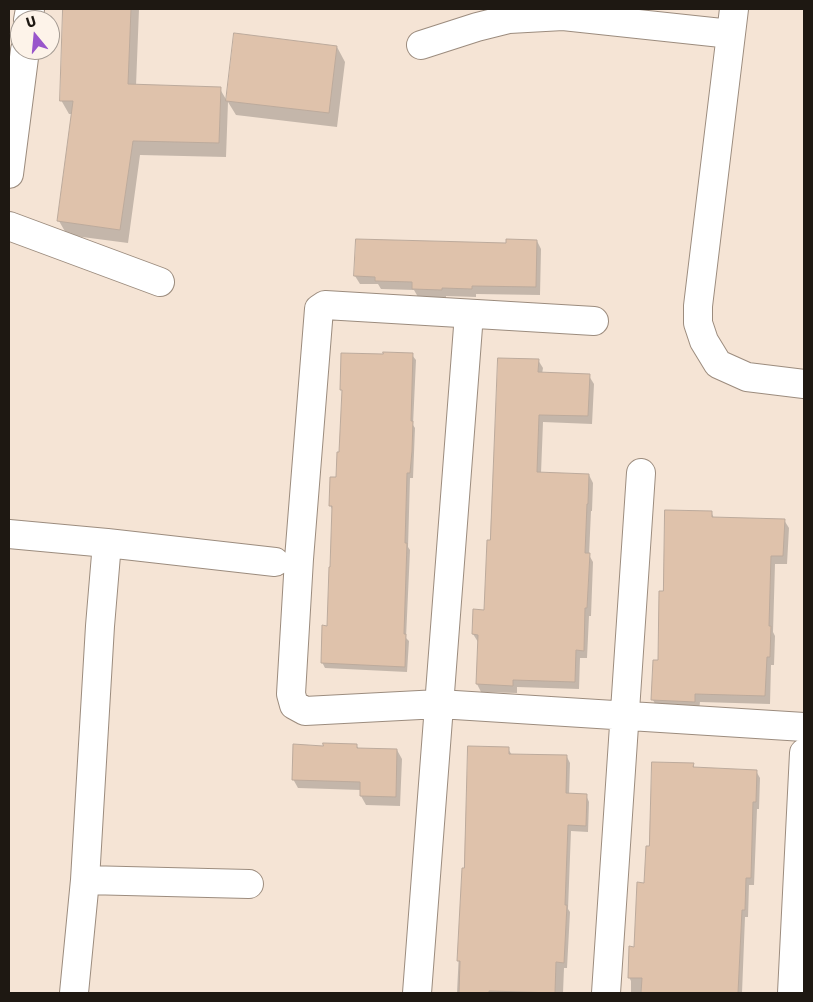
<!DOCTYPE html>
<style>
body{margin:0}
#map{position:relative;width:813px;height:1002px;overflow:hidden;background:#f5e4d5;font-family:Jost,sans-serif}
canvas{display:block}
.frame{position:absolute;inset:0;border:10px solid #1e1812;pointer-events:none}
.north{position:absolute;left:10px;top:10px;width:50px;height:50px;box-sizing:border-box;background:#fdf3e9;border:1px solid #a49b93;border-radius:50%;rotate:343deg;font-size:14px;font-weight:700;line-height:20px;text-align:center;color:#1e1812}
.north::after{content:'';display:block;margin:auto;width:18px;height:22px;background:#9956cb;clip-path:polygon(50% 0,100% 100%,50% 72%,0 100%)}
</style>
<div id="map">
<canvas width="813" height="1002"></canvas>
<div class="frame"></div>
<div class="north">U</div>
</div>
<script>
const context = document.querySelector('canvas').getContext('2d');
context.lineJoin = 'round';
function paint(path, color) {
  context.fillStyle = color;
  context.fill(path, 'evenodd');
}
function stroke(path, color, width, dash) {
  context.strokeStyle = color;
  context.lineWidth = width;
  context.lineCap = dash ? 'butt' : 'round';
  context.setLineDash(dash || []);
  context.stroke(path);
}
const shadow = new Path2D(`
 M 65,9 L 139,9 L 136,86 L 220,89 L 227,101 L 337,47 L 345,62 L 337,127 L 236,115 L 228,102 L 226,157 L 140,155 L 128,243 L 67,235 L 59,221 L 73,114 L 69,114 L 61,100 Z
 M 537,241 L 541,249 L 540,295 L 476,294 L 476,297 L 446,296 L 446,298 L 418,297 L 414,290 L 381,289 L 378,284 L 360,284 L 355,276 L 507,244 Z
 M 412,355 L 416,360 L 413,425 L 415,428 L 413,478 L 410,478 L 408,547 L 410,550 L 406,638 L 409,641 L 407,672 L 325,668 L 322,662 L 328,627 L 333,511 L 330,505 L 337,479 L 340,453 L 343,392 L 341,389 Z
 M 538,360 L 543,368 L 542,374 L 589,376 L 594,384 L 592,424 L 543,422 L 541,473 L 589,475 L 593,483 L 592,511 L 591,511 L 589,555 L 593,562 L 591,616 L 589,616 L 587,658 L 580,658 L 579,689 L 517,687 L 517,693 L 481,692 L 477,684 L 478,642 L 473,634 L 485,611 L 492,542 Z
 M 711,512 L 714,518 L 784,520 L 789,528 L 787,564 L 775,564 L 773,632 L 775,636 L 774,665 L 771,665 L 770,704 L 700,702 L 699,710 L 658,709 L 653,700 L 654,661 L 659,661 L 664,592 Z
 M 356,745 L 359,749 L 397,750 L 402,759 L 400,806 L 366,805 L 361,796 L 361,790 L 298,788 L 293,779 L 324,747 Z
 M 508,749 L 512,755 L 567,757 L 570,763 L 569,795 L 586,795 L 589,802 L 588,832 L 571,831 L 568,909 L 570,912 L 567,968 L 564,968 L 563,993 L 457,993 L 463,869 L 465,869 Z
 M 693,764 L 695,769 L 756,771 L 760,778 L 759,809 L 757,809 L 754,885 L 749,885 L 748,917 L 745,917 L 742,993 L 631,993 L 631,981 L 629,977 L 646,884 L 650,847 Z`);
const building = new Path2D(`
 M 63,9 L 131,9 L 128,84 L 221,87 L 219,143 L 133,141 L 120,230 L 57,221 L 73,101 L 60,101 Z
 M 234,33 L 337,46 L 329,113 L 226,101 Z
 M 356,239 L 506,243 L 506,239 L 537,240 L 536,287 L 472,286 L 472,289 L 442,288 L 442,290 L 412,289 L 412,282 L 375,281 L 375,277 L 354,276 Z
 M 383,352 L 413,353 L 411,421 L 413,421 L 412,451 L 410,473 L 407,473 L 405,543 L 407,543 L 404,634 L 406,634 L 405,667 L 321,663 L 322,625 L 327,626 L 329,567 L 330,567 L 332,506 L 329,506 L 330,477 L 336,477 L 337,452 L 339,452 L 342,390 L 340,390 L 341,353 L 383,354 Z
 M 498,358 L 539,359 L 538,372 L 590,374 L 588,416 L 539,415 L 537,472 L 589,474 L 588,504 L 587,504 L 585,553 L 590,553 L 587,608 L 585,608 L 584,651 L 576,650 L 575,682 L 513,680 L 513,686 L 476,684 L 478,635 L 472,634 L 473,609 L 484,610 L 487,540 L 490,540 Z
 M 665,510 L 712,511 L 712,517 L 785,519 L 783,556 L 771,556 L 769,626 L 771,626 L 770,657 L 767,657 L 765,696 L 695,694 L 695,702 L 651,700 L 653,660 L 658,660 L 659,591 L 663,591 Z
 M 323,743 L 357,744 L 357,748 L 397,749 L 396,797 L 360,796 L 360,782 L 292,780 L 293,744 L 323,746 Z
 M 468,746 L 509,747 L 509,754 L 567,755 L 566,793 L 587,794 L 586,826 L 568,825 L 565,905 L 567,905 L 564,963 L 556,962 L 555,993 L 489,991 L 489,993 L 459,993 L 460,961 L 457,961 L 462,868 L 464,868 Z
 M 652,762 L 694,763 L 693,767 L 757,770 L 756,802 L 753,802 L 751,878 L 746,878 L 745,910 L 742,910 L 738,993 L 641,993 L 642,978 L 628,978 L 629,946 L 634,947 L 637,882 L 644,883 L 646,846 L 649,846 Z`);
const minor = new Path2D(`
 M 734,9 L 698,306 L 698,323 L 704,341 L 718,364 L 747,377 L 804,384
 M 28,20 L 30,9
 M 421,45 L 477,27 L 509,19 L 563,16 L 731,34
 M 9,174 L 25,50
 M 9,226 L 160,282
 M 594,321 L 325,305 L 319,309 L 299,559 L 291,694 L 294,705 L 305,711 L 439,704 L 804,727
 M 9,534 L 107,543 L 100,626 L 85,880 L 74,993
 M 107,543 L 275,562
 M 85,880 L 249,884
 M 417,993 L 469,314
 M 606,993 L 641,473
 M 792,993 L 804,753`);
paint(shadow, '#0003');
paint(building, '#dfc2ab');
stroke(building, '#bcaa9c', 1);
stroke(minor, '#9c8c7e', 30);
stroke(minor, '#fff', 28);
</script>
